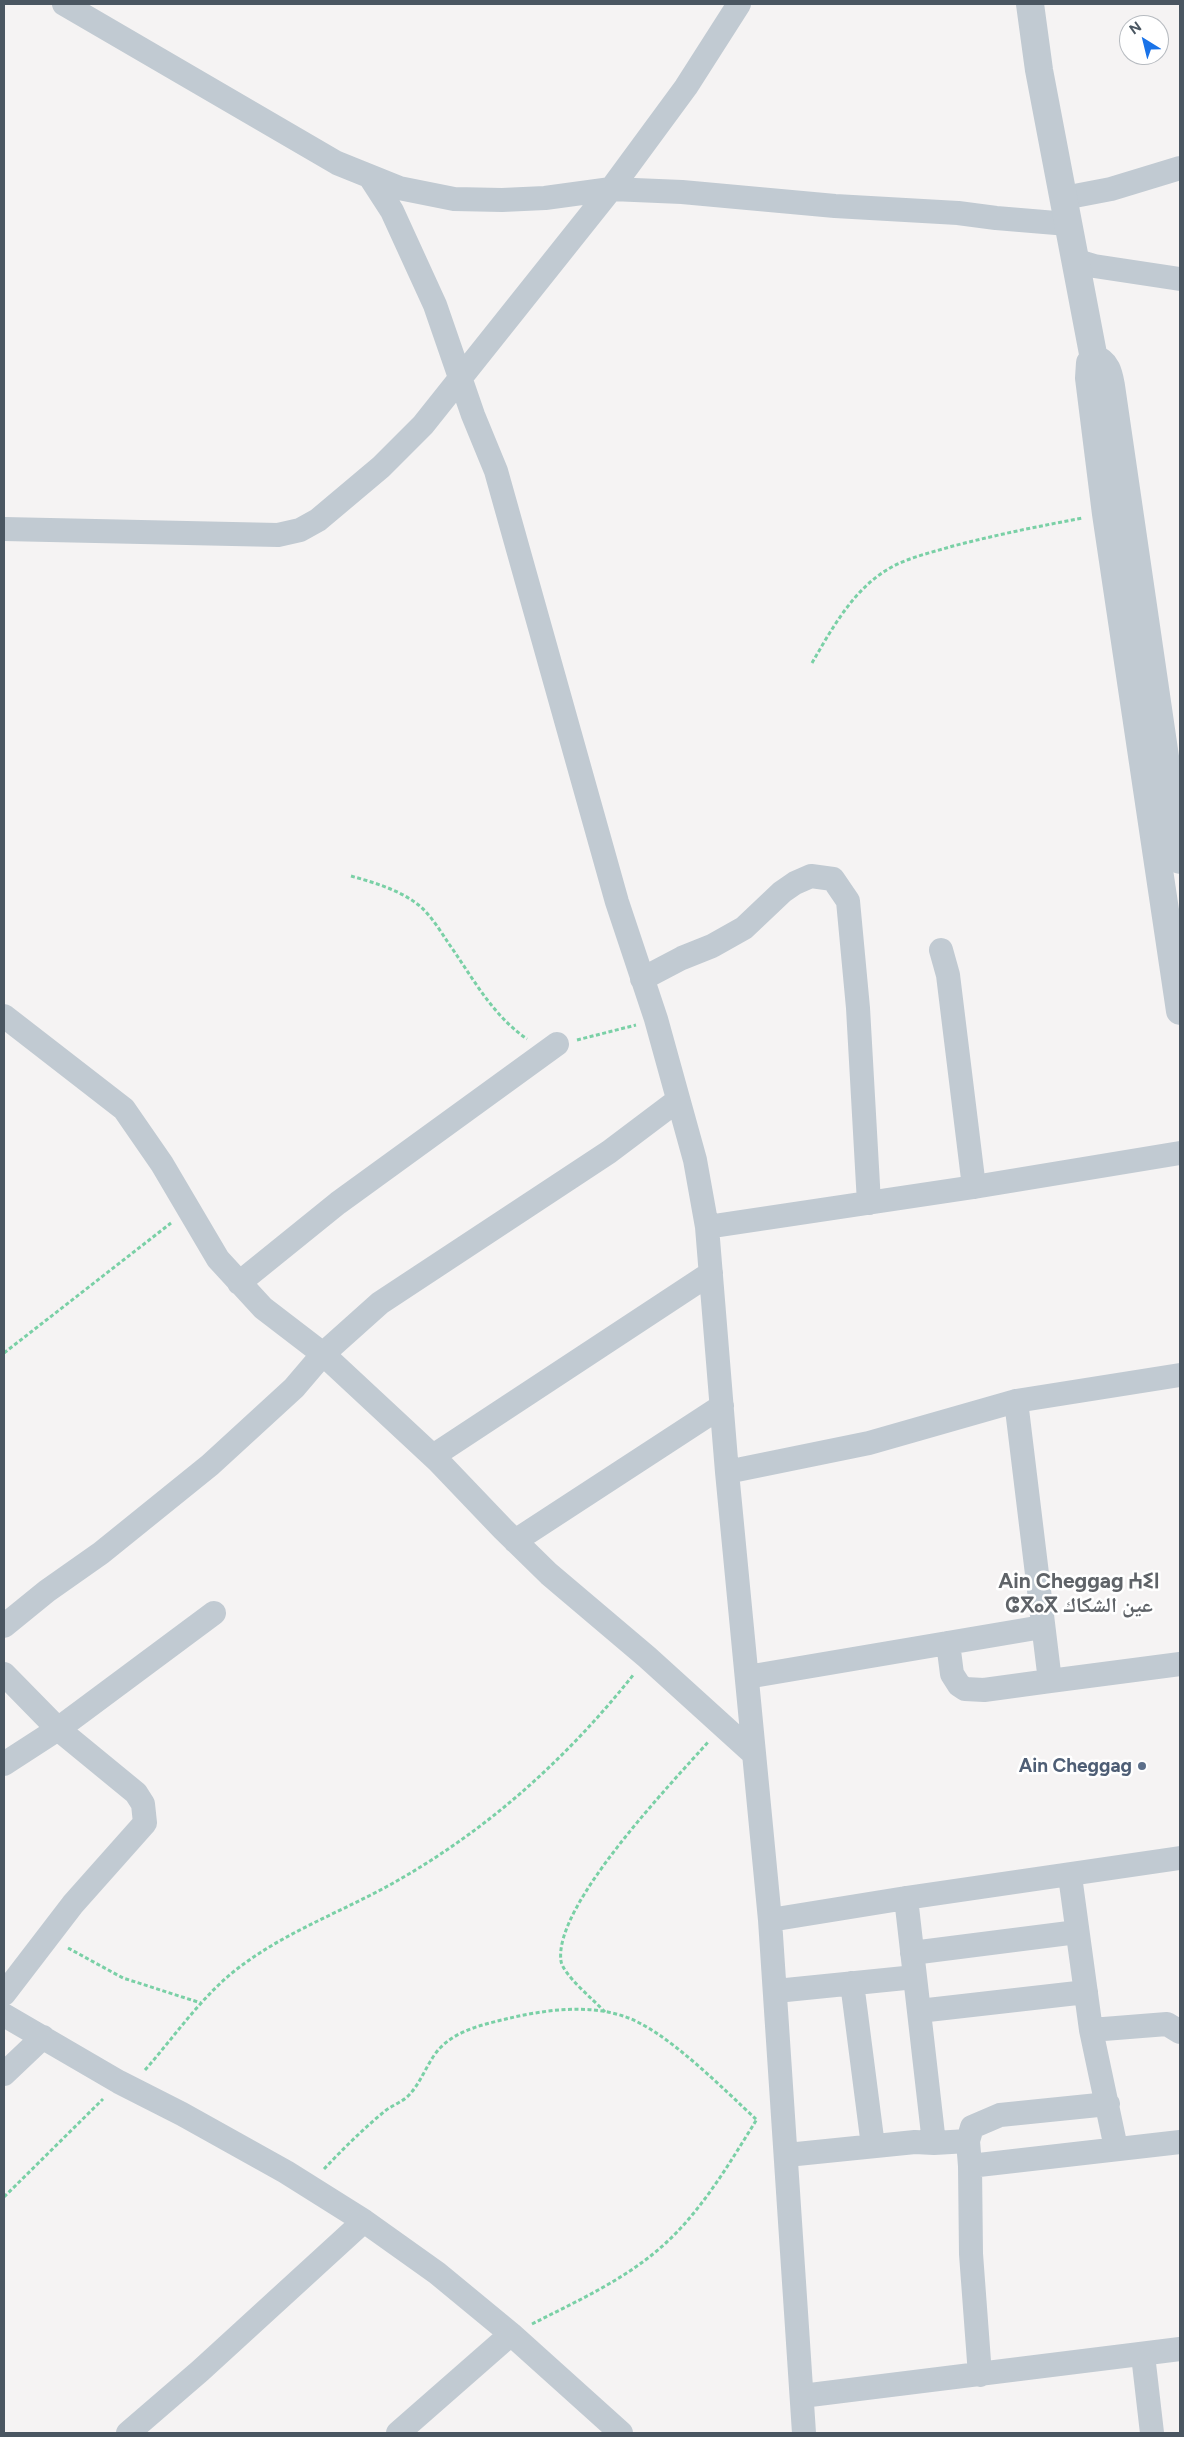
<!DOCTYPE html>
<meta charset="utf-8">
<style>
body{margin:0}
#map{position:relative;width:1184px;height:2437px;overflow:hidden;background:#f5f3f3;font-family:Figtree,sans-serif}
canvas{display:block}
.frame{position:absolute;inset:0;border:5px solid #4a5661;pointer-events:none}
.north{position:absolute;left:1119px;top:15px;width:50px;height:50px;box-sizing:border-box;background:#fff;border:1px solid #b7bbc0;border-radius:50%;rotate:324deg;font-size:14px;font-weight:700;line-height:20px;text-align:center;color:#4a5661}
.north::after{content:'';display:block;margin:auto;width:18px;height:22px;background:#1a73e8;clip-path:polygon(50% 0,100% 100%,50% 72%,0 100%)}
</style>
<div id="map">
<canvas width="1184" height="2437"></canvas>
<div class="frame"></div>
<div class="north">N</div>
</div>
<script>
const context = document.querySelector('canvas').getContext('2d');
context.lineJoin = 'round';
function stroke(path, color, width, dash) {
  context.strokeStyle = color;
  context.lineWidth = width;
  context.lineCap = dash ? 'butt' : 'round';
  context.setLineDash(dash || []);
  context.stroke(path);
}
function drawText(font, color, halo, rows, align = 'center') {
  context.font = font + ' Figtree,"Noto Naskh Arabic","Noto Sans Tifinagh",sans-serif';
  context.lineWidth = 5;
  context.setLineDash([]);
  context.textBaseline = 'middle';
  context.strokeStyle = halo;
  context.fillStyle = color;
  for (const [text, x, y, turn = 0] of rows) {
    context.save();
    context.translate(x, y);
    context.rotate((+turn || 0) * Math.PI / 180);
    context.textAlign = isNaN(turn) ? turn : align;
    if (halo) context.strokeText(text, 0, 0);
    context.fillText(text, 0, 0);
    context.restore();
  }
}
const path = new Path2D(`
 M 812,663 C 831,630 852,592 885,571 C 905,558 930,553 953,546 C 996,535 1039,526 1083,518
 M 351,876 C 375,883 401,890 421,907 C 432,917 441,932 449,944 C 473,978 492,1015 527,1039
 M 577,1040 L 636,1025
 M 4,1353 L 171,1223
 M 68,1948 L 123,1978 L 201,2003
 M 605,2012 C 595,2001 563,1975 561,1961 C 553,1906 672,1783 709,1741
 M 145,2070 C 175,2036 201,1997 237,1969 C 282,1934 336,1914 386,1887 C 483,1834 565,1761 634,1674
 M 324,2169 C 343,2149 363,2129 385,2111 C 391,2106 400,2103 407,2097 C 422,2083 427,2061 441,2047 C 459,2029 486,2024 510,2018 C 545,2010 587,2004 623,2016 C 665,2029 723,2089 757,2120
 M 4,2197 L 103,2099
 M 532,2324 C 575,2302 622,2281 659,2249 C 700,2214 729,2164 757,2119`);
const minor = new Path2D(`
 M 64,4 L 337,163 L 399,188 L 454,199 L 502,200 L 545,198 L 611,189 L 682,192 L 835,206 L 958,213 L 996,218 L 1068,224
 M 370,177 L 392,211 L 435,305 L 473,415 L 496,471 L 617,902 L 656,1019 L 695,1160 L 707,1227 L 727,1472 L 770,1920 L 804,2433
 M 1064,198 L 1111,189 L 1180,168
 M 1074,260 L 1094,266 L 1180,279
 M 4,529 L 278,535 L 300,530 L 318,520 L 381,467 L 423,425 L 611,189 L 686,87 L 739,4
 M 941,950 L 948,975 L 974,1187
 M 642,979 L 682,958 L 712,946 L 744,928 L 782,892 L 795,883 L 811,876 L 833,879 L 848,901 L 858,1008 L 869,1203
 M 4,1016 L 124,1109 L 162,1164 L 218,1259 L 263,1308 L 323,1354 L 438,1461 L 503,1529 L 549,1574 L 647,1657 L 754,1754
 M 707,1227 L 974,1187 L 1180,1153
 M 239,1283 L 338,1203 L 557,1044
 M 1016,1401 L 1050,1681 L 1180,1664
 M 433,1456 L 711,1273
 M 727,1472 L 869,1443 L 1016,1401 L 1180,1375
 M 515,1541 L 722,1406
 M 4,1626 L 47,1591 L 101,1553 L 210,1465 L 294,1388 L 323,1354 L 380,1303 L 609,1152 L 678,1100
 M 948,1643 L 952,1674 L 959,1685 L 965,1689 L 984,1690 L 1050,1681
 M 4,1674 L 58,1729 L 4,1764
 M 747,1677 L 1042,1627
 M 1070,1876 L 1091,2030 L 1116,2148
 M 906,1898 L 934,2143
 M 770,1920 L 906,1898 L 1180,1858
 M 912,1953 L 1077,1932
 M 852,1983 L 873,2146
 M 776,1991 L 915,1977
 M 4,1994 L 73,1904 L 145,1823 L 143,1804 L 136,1793 L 58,1729 L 214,1613
 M 919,2011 L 1086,1992
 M 4,2015 L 119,2082 L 182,2114 L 286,2172 L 364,2221 L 437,2273 L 511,2334 L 621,2433
 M 1091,2030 L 1167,2024 L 1180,2032
 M 4,2074 L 43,2037
 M 968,2141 L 972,2127 L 1000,2115 L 1108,2104
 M 787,2155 L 915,2142 L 934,2143 L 968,2141 L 970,2166 L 1180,2142
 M 970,2166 L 971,2254 L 980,2375
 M 1143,2355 L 1152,2433
 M 802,2396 L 1180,2349
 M 128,2433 L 200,2371 L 364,2221
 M 398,2433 L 511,2334`);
const tertiary = new Path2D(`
 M 1030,4 L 1039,70 L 1094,359
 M 1094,359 L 1090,363 L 1089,378 L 1106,514 L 1180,1011
 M 1094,359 C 1107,362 1109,375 1111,386 L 1180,860`);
const markers = [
 [1142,1766,5,"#5c6f8a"]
];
const serviceNames = [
 ["Ain Cheggag",1132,1766]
];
const quarterNames = [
 ["Ain Cheggag ⵄⵉⵏ",1079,1582],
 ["ⵛⴳⴰⴳ عين الشكاك",1079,1606]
];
stroke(path, '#7ad0a6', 3, [4, 2.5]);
stroke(minor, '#c1cad2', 24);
stroke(tertiary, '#c1cad2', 28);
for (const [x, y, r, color] of markers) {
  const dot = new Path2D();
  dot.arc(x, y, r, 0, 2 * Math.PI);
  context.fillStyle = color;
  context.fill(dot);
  stroke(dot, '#fff', 2);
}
drawText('bold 19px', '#4e5e75', '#fff', serviceNames, 'right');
drawText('bold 21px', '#5f6368', '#fff', quarterNames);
</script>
